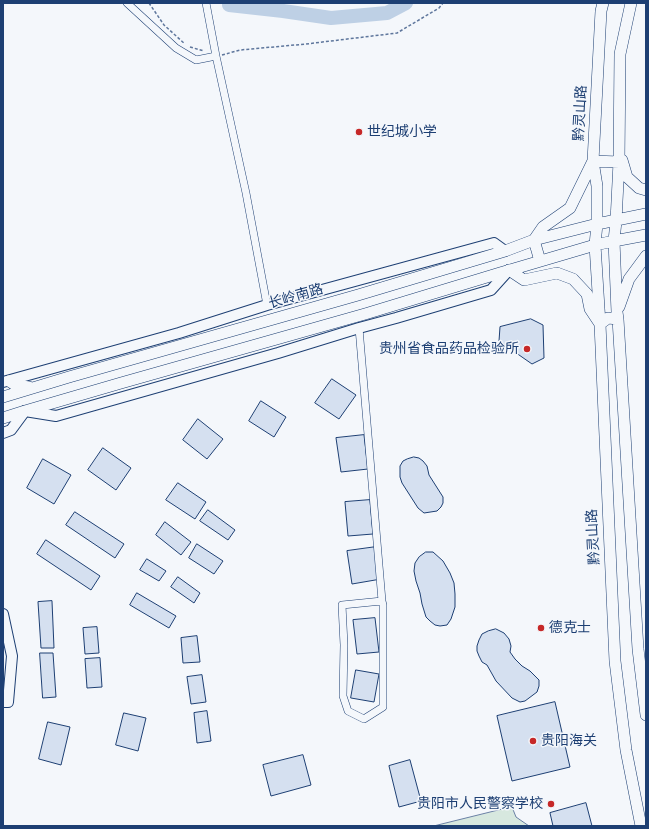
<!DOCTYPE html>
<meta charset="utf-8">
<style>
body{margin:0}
#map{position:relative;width:649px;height:829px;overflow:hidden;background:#f4f7fb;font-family:"Roboto Condensed",sans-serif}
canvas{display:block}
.frame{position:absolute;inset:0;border:4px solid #1d3f73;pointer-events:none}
</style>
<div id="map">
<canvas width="649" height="829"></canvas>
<div class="frame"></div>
</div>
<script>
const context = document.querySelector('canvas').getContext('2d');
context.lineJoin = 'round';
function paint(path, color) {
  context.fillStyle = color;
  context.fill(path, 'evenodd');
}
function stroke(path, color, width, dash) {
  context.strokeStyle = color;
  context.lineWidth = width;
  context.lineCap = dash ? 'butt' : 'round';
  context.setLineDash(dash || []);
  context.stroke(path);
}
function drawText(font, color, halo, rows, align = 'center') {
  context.font = font + ' "Roboto Condensed","Noto Sans SC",sans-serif';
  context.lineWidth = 3;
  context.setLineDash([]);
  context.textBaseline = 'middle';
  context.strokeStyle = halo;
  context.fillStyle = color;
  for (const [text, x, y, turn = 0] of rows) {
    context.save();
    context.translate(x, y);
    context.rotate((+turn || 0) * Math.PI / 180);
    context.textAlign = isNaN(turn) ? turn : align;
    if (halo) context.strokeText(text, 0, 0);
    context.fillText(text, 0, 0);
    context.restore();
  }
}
const green = new Path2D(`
 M 512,807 L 516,817 L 529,826 L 434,826 Z`);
const river = new Path2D(`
 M 229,5 L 283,11 L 331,18 L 387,13 L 406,3`);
const building = new Path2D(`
 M 531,319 L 543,325 L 544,358 L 532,364 L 499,341 L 500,327 Z
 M 332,379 L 356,395 L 339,419 L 315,403 Z
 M 261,401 L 286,417 L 274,437 L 249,421 Z
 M 198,419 L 223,439 L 207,459 L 183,440 Z
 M 364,435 L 368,469 L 341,472 L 336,438 Z
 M 103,448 L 131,468 L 116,490 L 88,470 Z
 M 414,457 L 419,458 L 423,461 L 427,466 L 429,475 L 443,497 L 443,503 L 441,507 L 437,511 L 424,513 L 418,508 L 402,483 L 400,477 L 400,466 L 403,461 L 407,459 Z
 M 43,459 L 71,475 L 54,504 L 27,488 Z
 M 178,483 L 206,502 L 195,519 L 166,500 Z
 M 370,500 L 373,534 L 348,536 L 345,502 Z
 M 208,510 L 235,530 L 228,540 L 200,521 Z
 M 75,512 L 124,544 L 115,558 L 66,525 Z
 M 165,522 L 191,542 L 181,555 L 156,535 Z
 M 46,540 L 100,576 L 91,590 L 37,554 Z
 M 197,544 L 223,561 L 214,574 L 189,558 Z
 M 376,547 L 381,579 L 352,584 L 347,551 Z
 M 426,552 L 433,552 L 443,561 L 450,573 L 454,583 L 455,594 L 455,607 L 451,619 L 447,625 L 440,626 L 435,625 L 430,621 L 426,617 L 422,604 L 420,593 L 416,581 L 414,571 L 415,563 L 419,557 Z
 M 147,559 L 166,571 L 159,581 L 140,570 Z
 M 178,577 L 200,593 L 194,603 L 171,587 Z
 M 137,593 L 176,616 L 169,628 L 130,605 Z
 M 52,601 L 54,648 L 41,648 L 38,602 Z
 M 375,618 L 379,652 L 357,654 L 353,620 Z
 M 97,627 L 99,653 L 85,654 L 83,628 Z
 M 496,629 L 504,633 L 509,639 L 511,646 L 510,652 L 515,659 L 522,666 L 530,671 L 539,680 L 539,686 L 537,692 L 525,701 L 520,702 L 512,698 L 496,681 L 487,665 L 482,662 L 479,656 L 477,651 L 477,646 L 479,640 L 482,634 L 488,631 Z
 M 197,636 L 200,662 L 183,663 L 181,638 Z
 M 40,653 L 53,653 L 56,697 L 43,698 Z
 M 100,658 L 102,687 L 87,688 L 85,659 Z
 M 356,670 L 379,674 L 374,702 L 351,698 Z
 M 202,675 L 206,702 L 191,704 L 187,677 Z
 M 555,702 L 570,767 L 512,781 L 497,716 Z
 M 207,711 L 211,741 L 197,743 L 194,713 Z
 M 124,713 L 146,718 L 138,751 L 116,745 Z
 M 48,722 L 70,727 L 61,765 L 39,759 Z
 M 303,755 L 311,785 L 271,796 L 263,765 Z
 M 410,760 L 421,801 L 399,807 L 389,766 Z
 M 586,803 L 592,826 L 553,826 L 550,813 Z`);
const path = new Path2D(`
 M 149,3 L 164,25 L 185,44
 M 190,47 L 204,51
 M 222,55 L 240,50 L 306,44 L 397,33 L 439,8 L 443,3`);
const street = new Path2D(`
 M 127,3 L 176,48 L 196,60 L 216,56
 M 206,3 L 216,56 L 246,193 L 267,305
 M 359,328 L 382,601 L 383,605 L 383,707 L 364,719 L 348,711 L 343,696 L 344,645 L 342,605 L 382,601`);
const secondary = new Path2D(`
 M 3,382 L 179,333 L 267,305 L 494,243 L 505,251
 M 3,433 L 11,430 L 25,411 L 56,416 L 278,353 L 359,328 L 396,318 L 491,290 L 509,270
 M 3,614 L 12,656 L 8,702 L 3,702`);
const primary = new Path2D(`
 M 631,3 L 620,54 L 619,162 L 616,221 L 614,241 L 595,245 L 597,224 L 646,214
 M 622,160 L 627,177 L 639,188 L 646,190
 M 593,161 L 619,162
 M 646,235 L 614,241 L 617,312 L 618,319 L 638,649 L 646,715
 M 534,240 L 543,227 L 570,208 L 593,161
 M 534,240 L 540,261
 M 509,270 L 524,280 L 557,273 L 573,279 L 587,294 L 590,309 L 600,324 L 608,318 L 618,319
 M 619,307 L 629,279 L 646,256
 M 9,381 L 15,385 L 29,387
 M 3,397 L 69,377 L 358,295 L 505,251 L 534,240 L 597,224 L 597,186 L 593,161 L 601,11 L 603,3
 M 3,418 L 25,411 L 121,383 L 365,314 L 500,273 L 595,245 L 600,324 L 615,661 L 626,750 L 641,826`);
const markers = [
 [359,132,4,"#c62828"],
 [527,349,4,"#c62828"],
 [541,628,4,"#c62828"],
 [533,741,4,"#c62828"],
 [551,804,4,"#c62828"]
];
const streetNames = [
 ["黔灵山路",581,113,-87],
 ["长岭南路",296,297,-16],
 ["黔灵山路",594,537,-93]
];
const poiNames = [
 ["世纪城小学",367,132],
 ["贵州省食品药品检验所",519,349,"right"],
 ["德克士",549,628],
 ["贵阳海关",541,741],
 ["贵阳市人民警察学校",543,804,"right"]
];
paint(green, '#d7e8df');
stroke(green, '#687fa3', 1);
stroke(river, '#bed0e5', 14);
paint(building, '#d5e0f0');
stroke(building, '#1d3f73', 1);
stroke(street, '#1d3f73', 8);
stroke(secondary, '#1d3f73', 12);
stroke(primary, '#1d3f73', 12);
stroke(path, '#5e769c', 1.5, [3, 2]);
stroke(street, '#f4f7fb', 7);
stroke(secondary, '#f4f7fb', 10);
stroke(primary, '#f4f7fb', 11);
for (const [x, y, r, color] of markers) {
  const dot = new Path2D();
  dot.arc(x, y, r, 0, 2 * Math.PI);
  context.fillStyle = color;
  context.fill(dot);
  stroke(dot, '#f4f7fb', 1.5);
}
drawText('14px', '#1d3f73', '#f4f7fb', streetNames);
drawText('14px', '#1d3f73', '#f4f7fb', poiNames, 'left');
</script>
